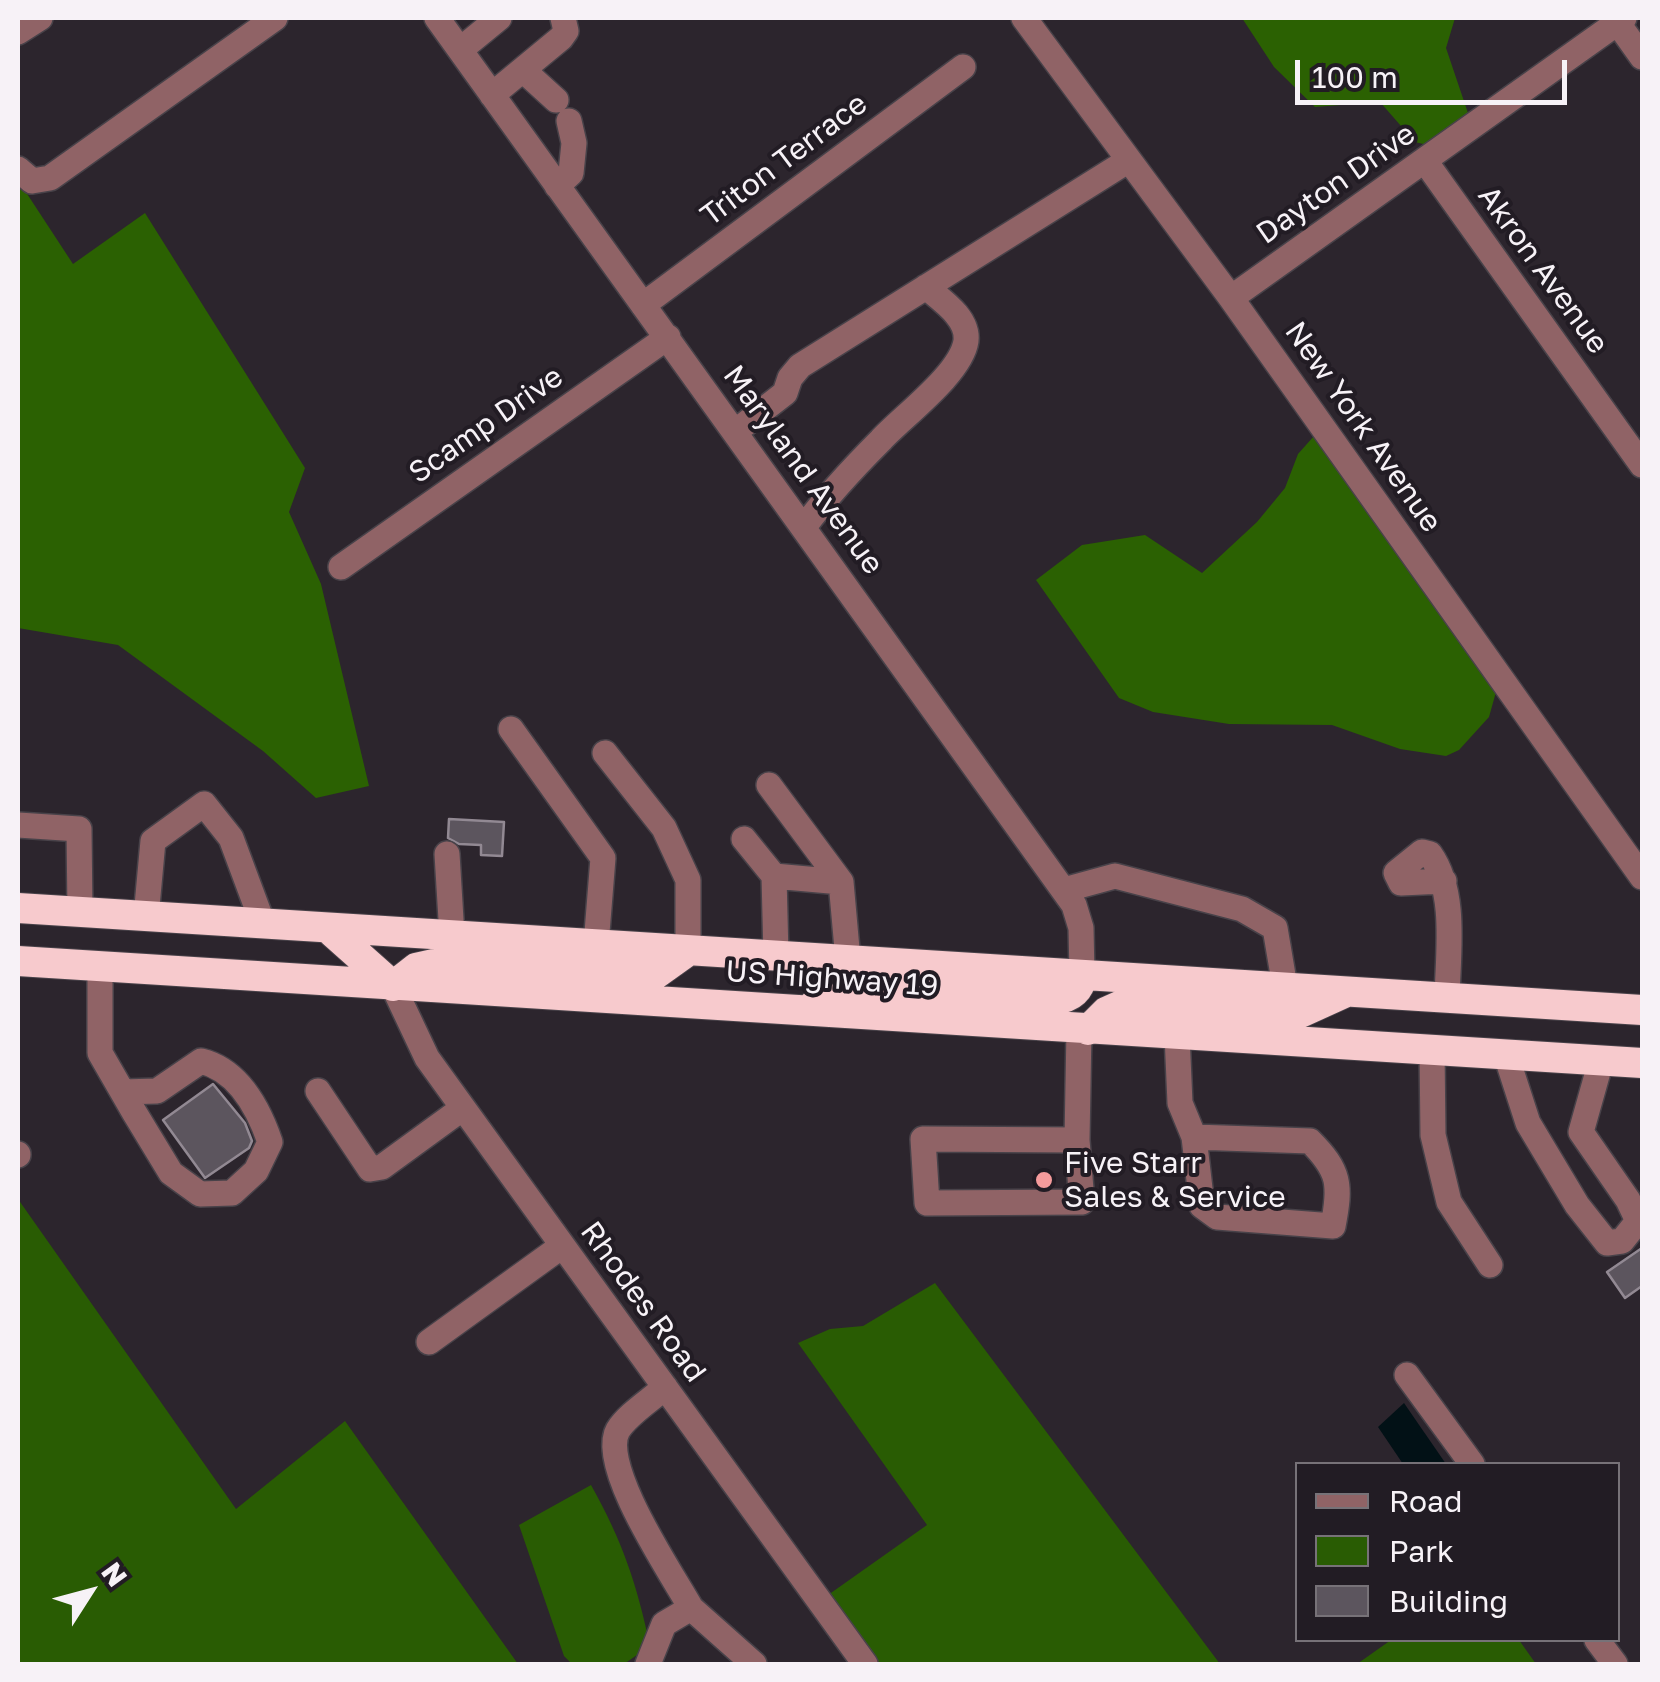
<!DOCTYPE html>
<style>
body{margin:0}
#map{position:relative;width:1660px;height:1682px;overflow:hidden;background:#2c252d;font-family:"Golos Text",sans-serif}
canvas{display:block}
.frame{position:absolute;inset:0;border:20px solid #f7f2f7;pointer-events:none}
.legend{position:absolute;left:1295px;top:1462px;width:325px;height:180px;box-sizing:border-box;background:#221c24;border:2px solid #777278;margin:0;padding:12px 18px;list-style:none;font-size:30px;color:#f7f2f7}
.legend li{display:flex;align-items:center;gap:20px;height:50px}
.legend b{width:50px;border:2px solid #777278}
.north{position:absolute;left:40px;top:1542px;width:100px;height:100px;-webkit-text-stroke:8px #221c24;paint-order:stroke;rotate:54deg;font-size:28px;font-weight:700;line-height:40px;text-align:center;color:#f7f2f7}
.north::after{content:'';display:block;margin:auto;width:35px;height:45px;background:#f7f2f7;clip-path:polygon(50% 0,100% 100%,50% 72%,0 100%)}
.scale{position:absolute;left:1295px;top:60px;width:272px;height:45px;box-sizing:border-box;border:5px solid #f7f2f7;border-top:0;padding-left:12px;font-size:30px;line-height:35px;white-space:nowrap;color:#f7f2f7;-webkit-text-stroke:8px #221c24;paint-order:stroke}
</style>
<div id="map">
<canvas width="1660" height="1682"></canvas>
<div class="frame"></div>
<ul class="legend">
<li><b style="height:12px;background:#906366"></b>Road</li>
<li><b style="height:28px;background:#295c03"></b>Park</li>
<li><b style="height:28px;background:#5c555e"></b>Building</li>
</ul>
<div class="north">N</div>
<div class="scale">100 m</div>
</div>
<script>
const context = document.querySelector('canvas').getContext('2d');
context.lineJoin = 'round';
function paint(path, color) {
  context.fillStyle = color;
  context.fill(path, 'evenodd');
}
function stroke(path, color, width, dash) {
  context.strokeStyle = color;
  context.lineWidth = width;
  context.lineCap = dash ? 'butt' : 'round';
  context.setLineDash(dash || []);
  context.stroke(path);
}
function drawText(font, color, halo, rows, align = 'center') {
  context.font = font + ' "Golos Text",sans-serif';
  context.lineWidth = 8;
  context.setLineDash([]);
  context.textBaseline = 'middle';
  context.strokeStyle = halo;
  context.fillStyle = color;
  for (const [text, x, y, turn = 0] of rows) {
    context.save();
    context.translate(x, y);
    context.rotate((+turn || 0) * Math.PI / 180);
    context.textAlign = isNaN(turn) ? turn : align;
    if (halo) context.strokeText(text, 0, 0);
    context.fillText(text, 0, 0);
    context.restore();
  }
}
const green = new Path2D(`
 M 18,1199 L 236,1509 L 345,1421 L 518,1664 L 18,1664 Z
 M 935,1283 L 1220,1664 L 880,1664 L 828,1595 L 927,1525 L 798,1343 L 830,1329 L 863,1326 Z
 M 591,1485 C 622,1540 637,1584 650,1646 L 624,1664 L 572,1664 L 564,1656 L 519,1525 Z
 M 1391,1640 L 1519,1640 L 1536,1664 L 1357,1664 Z`);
const forest = new Path2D(`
 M 1242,18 L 1455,18 L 1446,48 L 1468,113 L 1448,150 L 1415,142 L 1380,102 L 1315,107 L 1274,67 Z
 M 18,180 L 73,264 L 145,213 L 305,468 L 289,512 L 321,584 L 369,786 L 316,798 L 263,751 L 118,645 L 18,628 Z
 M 1314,436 L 1496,692 L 1489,717 L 1459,750 L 1446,756 L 1400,749 L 1332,725 L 1229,724 L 1153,712 L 1119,698 L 1036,580 L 1082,545 L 1145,535 L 1202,573 L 1257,522 L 1285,488 L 1298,454 Z`);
const water = new Path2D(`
 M 1404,1403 L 1446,1464 L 1403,1464 L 1378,1427 Z`);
const building = new Path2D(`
 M 449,819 L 504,822 L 502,856 L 481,855 L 481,845 L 459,844 L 448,838 Z
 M 213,1084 L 245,1123 L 252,1141 L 249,1148 L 205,1178 L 163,1120 Z
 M 1642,1248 L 1642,1286 L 1625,1298 L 1607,1272 Z`);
const minor = new Path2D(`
 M 437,18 L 1074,905 L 1081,928 L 1082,975
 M 1024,18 L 1231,298 L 1642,877
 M 1617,22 L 1642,57
 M 18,32 L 40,18
 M 460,50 L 499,18
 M 523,70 L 556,100
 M 492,95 L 561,38 L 566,31 L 563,18
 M 1425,161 L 1642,465
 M 18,169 L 32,181 L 50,178 L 275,18
 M 557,186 L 571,173 L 574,143 L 569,121
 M 1231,298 L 1624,18
 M 643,305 L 963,67
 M 735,432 L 785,393 L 790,378 L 800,366 L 1129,160
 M 804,527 C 827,496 854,467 881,440 C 903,416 961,374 966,341 C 969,318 941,300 926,287
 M 341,567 L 668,337
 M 511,729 L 603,858 L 596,945
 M 605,753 L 664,828 L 688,880 L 688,951
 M 769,785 L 841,882 L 848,960
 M 18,825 L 79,829 L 80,912
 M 744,839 L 774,876 L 776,956
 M 447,854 L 452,936
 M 774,876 L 841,882
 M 1444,881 L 1401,883 L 1396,873 L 1422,852 L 1430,854 C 1457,892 1448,953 1447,998
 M 1064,890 L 1115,876 L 1242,909 L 1275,928 L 1285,987
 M 146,917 L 153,841 L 204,804 L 231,838 L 263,924
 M 100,967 L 100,1053 L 134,1112 L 171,1173 L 200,1194 L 232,1193 L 256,1171 L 270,1142 C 258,1107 238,1070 201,1061 L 157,1091 L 123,1092
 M 393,986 L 427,1058 L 865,1664
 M 1177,1035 L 1180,1103 L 1194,1137 L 1310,1141 C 1340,1171 1341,1185 1333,1226 L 1217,1217 L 1202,1206 L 1194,1137
 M 1432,1051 L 1433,1135 L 1449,1202 L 1490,1265
 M 1506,1055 L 1528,1123 L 1577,1205 L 1607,1243 L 1622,1241 L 1638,1221 L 1628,1200 L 1581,1132 L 1601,1061
 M 318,1091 L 370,1169 L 382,1167 L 463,1108
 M 1077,1140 L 1082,1202 L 927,1203 L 923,1139 L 1077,1140 L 1079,1030
 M 18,1154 L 18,1155
 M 429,1342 L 562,1246
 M 1407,1375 L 1472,1464
 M 665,1387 C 651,1400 628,1414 618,1430 C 598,1465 672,1574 691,1608
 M 1597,1640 L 1615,1664
 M 648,1664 L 664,1624 L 691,1608 L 754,1664`);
const highway = new Path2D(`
 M 18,908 L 1642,1010
 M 329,929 L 393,986
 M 18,961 L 1642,1063
 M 393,986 L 416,968 L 443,962 L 653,976 L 688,951
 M 814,1005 L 870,990 L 1054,1000 C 1070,998 1080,991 1082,975
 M 1088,1030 L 1106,1012 L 1126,1003 L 1300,1013 L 1344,993`);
const markers = [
 [1044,1180,10,"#f59b9c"]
];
const streetNames = [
 ["Triton Terrace",784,160,-37],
 ["Dayton Drive",1336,184,-35],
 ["Akron Avenue",1543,270,54],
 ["Scamp Drive",486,425,-35],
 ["New York Avenue",1363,427,55],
 ["Maryland Avenue",803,470,54],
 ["US Highway 19",832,979,4],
 ["Rhodes Road",643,1302,54]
];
const poiNames = [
 ["Five Starr",1064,1163],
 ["Sales & Service",1064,1197]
];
paint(green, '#295c03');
paint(forest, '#2b6102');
paint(water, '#021116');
paint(building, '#5c555e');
stroke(building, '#928993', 2.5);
stroke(minor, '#484249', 28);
stroke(highway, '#484249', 32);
stroke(minor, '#906366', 25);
stroke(highway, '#f7cacd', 30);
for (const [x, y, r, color] of markers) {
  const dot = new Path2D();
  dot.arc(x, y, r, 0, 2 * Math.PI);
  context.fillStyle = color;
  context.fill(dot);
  stroke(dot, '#221c24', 4);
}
drawText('30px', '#f7f2f7', '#221c24', streetNames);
drawText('30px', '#f7f2f7', '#221c24', poiNames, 'left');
</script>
